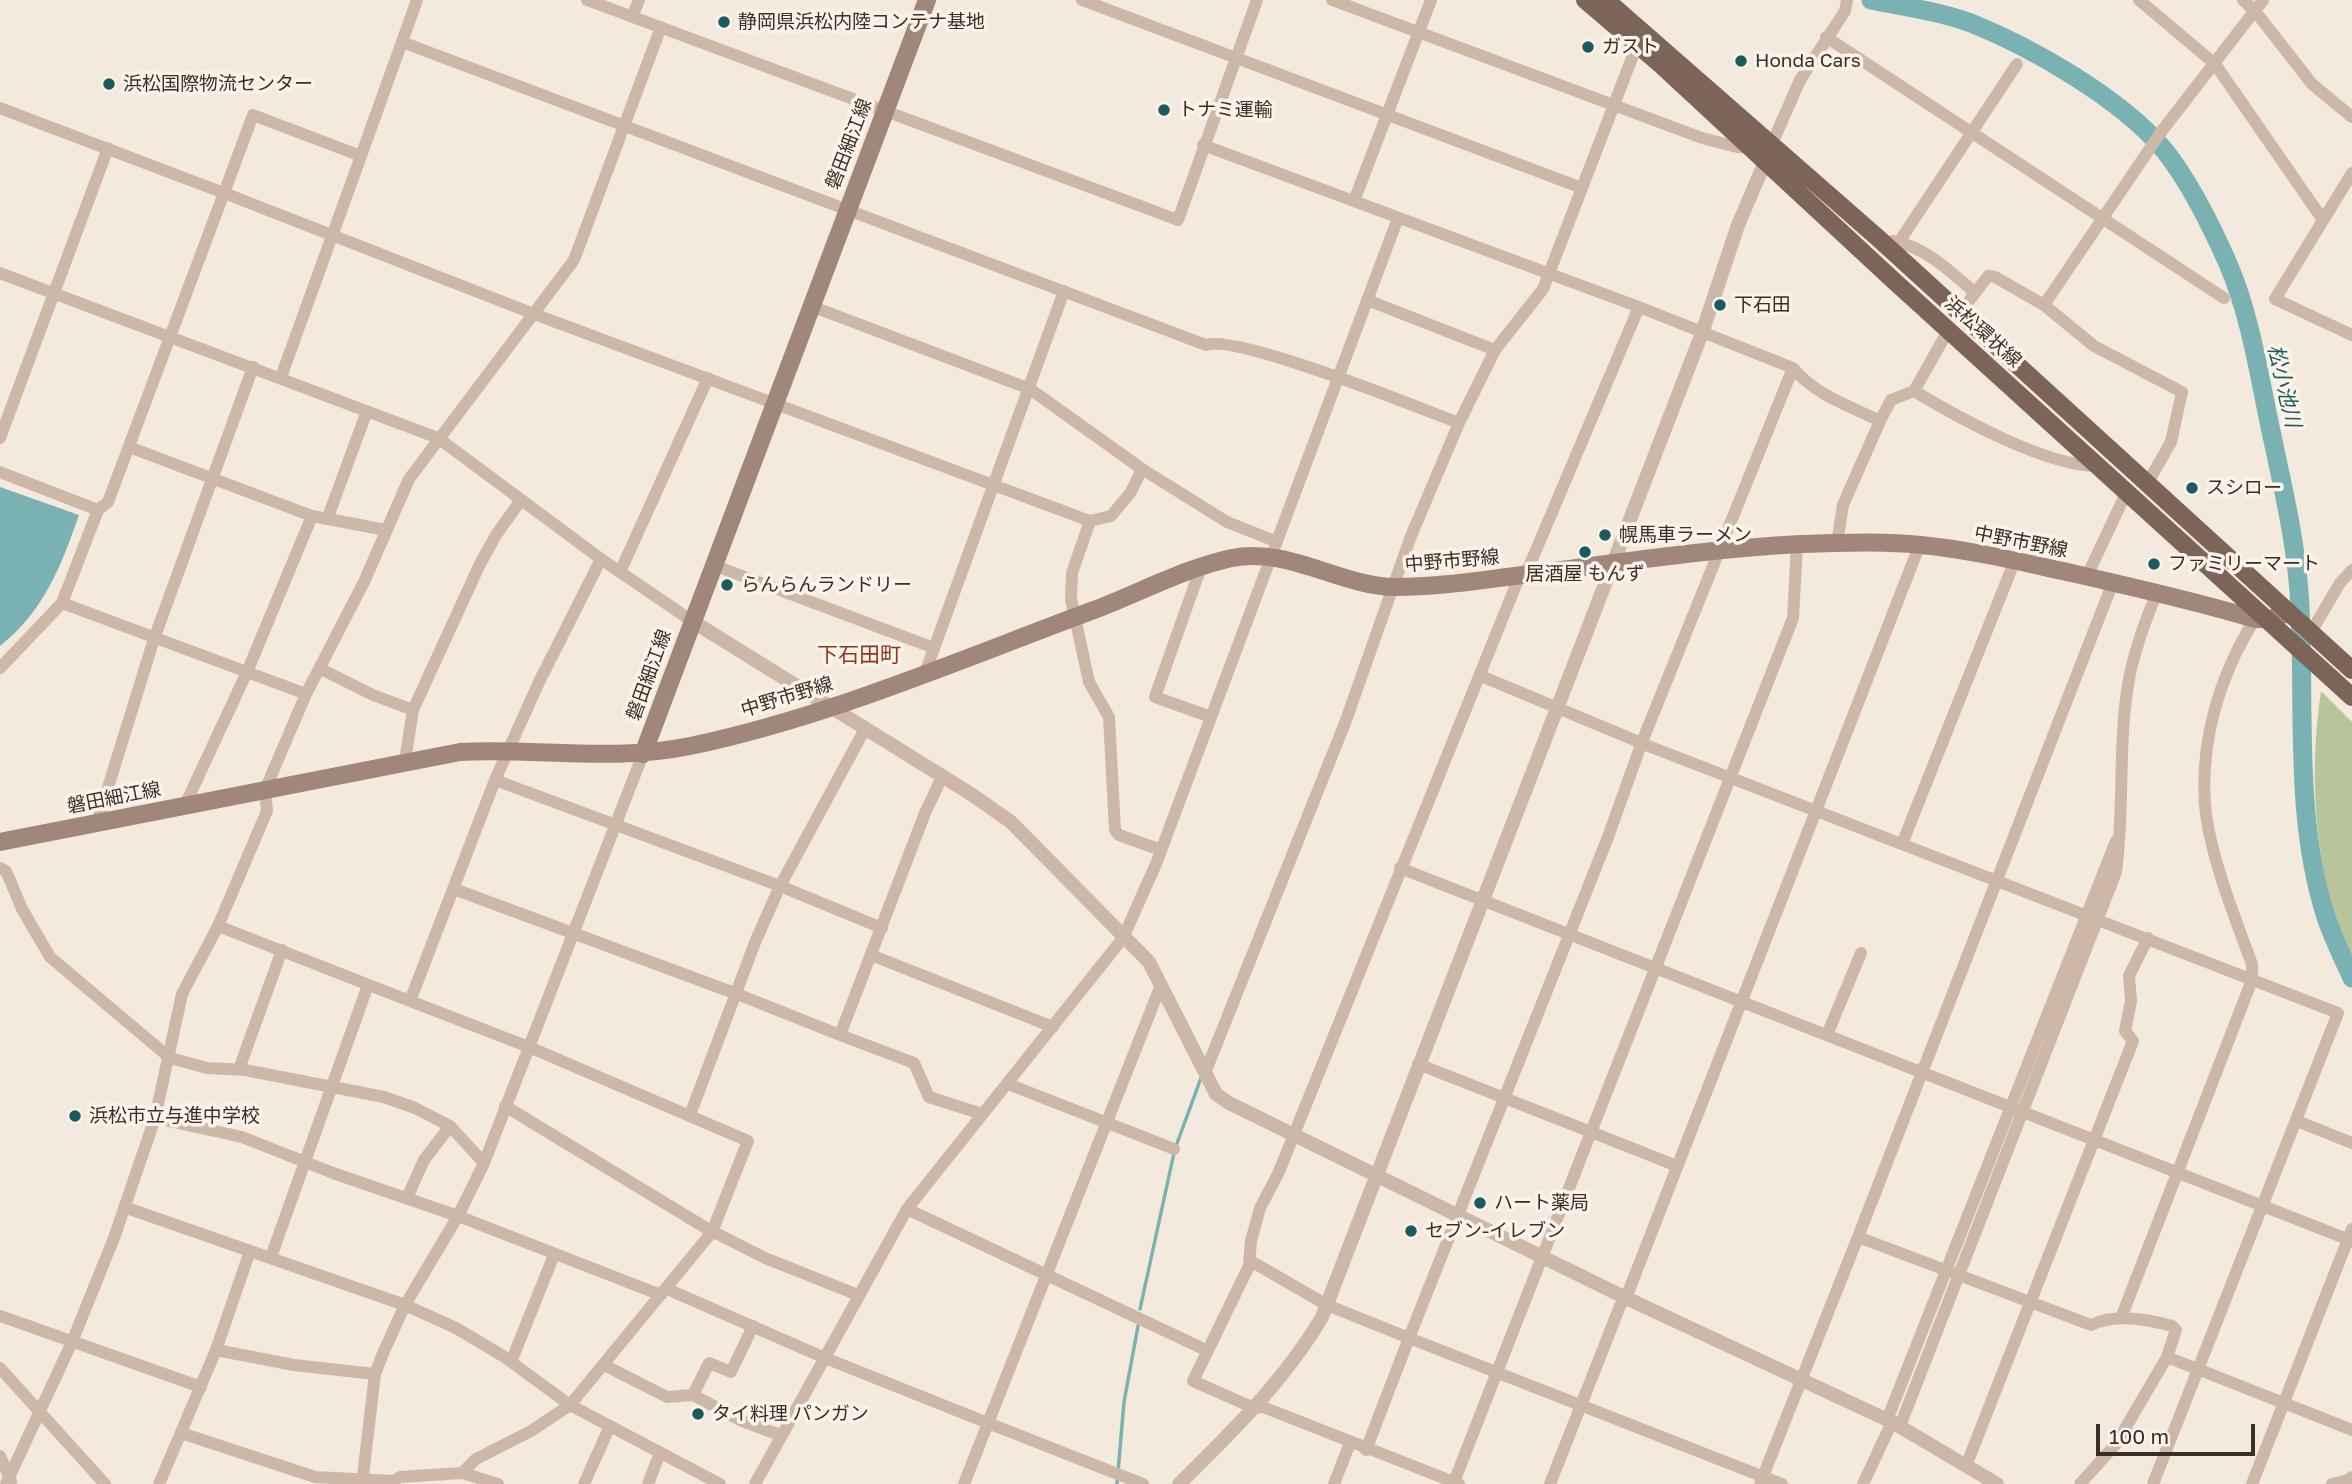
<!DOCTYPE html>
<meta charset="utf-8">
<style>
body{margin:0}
#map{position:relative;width:2352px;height:1484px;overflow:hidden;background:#f4e9dd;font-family:"Golos Text",sans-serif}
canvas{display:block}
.scale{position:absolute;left:2096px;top:1424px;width:159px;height:32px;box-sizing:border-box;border:4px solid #392e29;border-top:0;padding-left:9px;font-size:21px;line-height:24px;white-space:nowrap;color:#392e29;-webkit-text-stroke:5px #fbf3ea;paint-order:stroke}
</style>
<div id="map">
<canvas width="2352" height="1484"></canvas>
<div class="scale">100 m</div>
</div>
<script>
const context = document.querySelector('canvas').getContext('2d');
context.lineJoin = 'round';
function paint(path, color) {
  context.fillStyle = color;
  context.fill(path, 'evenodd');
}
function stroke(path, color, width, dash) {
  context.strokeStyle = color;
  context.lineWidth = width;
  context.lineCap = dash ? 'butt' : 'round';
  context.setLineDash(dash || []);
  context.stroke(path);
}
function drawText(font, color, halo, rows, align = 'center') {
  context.font = font + ' "Golos Text","Noto Sans JP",sans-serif';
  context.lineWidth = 7;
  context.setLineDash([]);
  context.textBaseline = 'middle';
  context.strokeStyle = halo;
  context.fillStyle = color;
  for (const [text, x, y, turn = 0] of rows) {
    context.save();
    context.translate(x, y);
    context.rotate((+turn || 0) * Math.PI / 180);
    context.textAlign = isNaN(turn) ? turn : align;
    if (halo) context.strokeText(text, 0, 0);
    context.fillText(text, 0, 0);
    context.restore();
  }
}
const green = new Path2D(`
 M 2321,691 L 2352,722 L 2352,967 C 2316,877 2307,786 2321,691 Z`);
const water = new Path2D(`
 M 0,487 L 79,515 C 61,566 44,611 0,646 Z`);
const stream = new Path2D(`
 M 1176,1146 L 1201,1078
 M 1140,1309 L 1174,1153
 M 1117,1484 L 1124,1402 L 1138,1326`);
const river = new Path2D(`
 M 1871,0 C 1904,7 1939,11 1971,23 C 2033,48 2122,99 2165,151 C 2191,184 2212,227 2229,266 C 2249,313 2258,368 2268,417 C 2281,480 2297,542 2300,607 C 2305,709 2294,818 2326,917 C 2333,938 2343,958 2352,978`);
const minor = new Path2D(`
 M 587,0 L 1178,220 L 1257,0
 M 1332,0 L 1702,138 L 1737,147 L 1748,147
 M 2139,0 L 2215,64 L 2323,220
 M 2243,0 L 2255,11 L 2312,84 L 2352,117
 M 632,17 L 639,0
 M 1826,37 L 2224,298
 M 402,42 L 1206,345 C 1235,333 1419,408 1459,423 L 1495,350 L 1543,289 L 1582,188 L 1082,0
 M 0,108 L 224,193 L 253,115 L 361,156 L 417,0
 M 1203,145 L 1639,307 L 1793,368 L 1642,742 L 1608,837 L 1409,1338 L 1327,1305 L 1249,1260
 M 1771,146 L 1800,80 L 1845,11 L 1847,0
 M 2352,173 L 2275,299 L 2352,335
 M 1582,188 L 1637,45
 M 1354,201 L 1431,0
 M 1893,241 C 1924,246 1951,272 1974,292
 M 1899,242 L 2017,64
 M 0,273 L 438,438 L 601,559 L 692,621
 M 1367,300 L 1495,350
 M 2044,305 L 2161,132 L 2263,0
 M 811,306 L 1030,389 L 1142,469 L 1227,522 L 1275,541
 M 1960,313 L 1988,276 L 1995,277 L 2044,305 L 2094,346 L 2182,392 L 2171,442 L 2147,484
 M 1793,368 C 1815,395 1850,406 1880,421 L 1843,505 L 1837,543
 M 281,377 L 361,156
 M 1914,391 C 1959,418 2049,468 2100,466
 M 1880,421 L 1891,400 L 1914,391 L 1949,329
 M 0,438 L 108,148
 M 129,447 L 312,516 L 386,530
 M 0,472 L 98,510
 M 328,517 L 367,411
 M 1090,521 L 1111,516 L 1131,492 L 1142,469
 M 713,565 L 934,648
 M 1201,567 L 1155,697 L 1211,717
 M 620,572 L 708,378
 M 2087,576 L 2127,491
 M 62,603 L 306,694
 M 2311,632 L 2340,583 L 2352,570
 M 0,668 L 62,603 L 98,510 L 108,502 L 224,193 L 534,314 L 1090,521 L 1072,573 L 1071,599 L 1089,682 L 1109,717 L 1115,830 L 1119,835 L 1161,850
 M 321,669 L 373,695 L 413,710
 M 925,673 L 1064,291
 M 1481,676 L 1651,747 L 2338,1013 L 2153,1484
 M 405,761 L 413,710 L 479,566 L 496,535 L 521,500
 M 495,780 L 780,886 L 882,928
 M 185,805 L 247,672 L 312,516
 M 97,823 L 154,639 L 253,367
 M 1902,844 L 2015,560
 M 0,868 L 6,871 L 22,909 L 50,957 L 170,1058 L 207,1068 L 245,1070 L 384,1097 L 415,1108 L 450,1126 L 484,1163
 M 1400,868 L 2352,1241
 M 454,889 L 737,994 L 840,1035 L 925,813 L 942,777
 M 218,926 L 410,1001
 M 871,955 L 1053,1027
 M 840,1035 L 914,1063 L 929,1097 L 982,1114
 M 1827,1035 L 1861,953
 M 1418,1064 L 1591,1132 L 1454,1482
 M 239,1069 L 282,950
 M 1205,1073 L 1345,723 L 1411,536 L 1459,423
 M 1008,1084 L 1174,1149
 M 505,1106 L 706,1228 L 765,1258 L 858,1295
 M 690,1115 L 756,940 L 780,886 L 865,729
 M 155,1118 L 242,1137 L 333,1173 L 458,1216 L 661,1295
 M 2297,1121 L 2352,1143
 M 1677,1166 L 1591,1132 L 1793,618 L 1797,545
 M 407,1198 L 424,1160 L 450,1126
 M 124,1207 L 405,1305 L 456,1328 L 503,1356 L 570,1405 L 720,1484
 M 907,1209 L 1208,1351
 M 1858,1237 L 2113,582
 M 271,1257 L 368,985
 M 667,1289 L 825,1358 L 988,1423 L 1161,985
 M 0,1316 L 201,1387
 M 2121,1318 L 2252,980 L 2252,964 C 2235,918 2213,863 2206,815 C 2198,746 2219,676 2255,619
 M 216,1350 L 294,1365 L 375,1374
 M 511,1362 L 554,1255
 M 604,1365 L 667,1397 L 693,1395 L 742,1421 L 780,1435
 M 0,1368 L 105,1484
 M 693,1395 L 709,1363 L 731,1372 L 753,1326
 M 1887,1420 L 2116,841
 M 1900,1426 L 2116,872 C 2125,807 2117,739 2130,674 C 2136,645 2146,619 2157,592
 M 181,1433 L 315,1477 L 394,1481 L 400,1477 L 462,1473 L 476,1459 L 531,1431 L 570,1405 L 712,1232 L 748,1141 L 529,1047 L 410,1001 L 495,780 L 539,682 L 601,559
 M 1366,1450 L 1409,1338 L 1782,1484
 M 0,1456 L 11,1481
 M 1966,1466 L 2133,1041 L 2125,1031 L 2131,1001 L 2129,976 L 2148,938
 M 462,1473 L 498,1484
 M 6,1484 L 72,1342 L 114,1238 L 155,1118 L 182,994 L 218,926 L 267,811 L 265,790 L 306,694 L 364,582 L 409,479 L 574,260 L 661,27
 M 159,1484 L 216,1350 L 250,1251
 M 362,1484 L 375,1374 L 384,1351 L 405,1305 L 458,1216 L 484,1163 L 643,754
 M 584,1484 L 609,1428
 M 648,1484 L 660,1453
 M 755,1484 L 907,1209 L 1123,938 L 1156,864 L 1398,218
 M 964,1484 L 988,1423 L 1143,1484
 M 1334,1484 L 1350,1443
 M 1459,1484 L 1263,1407 L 1254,1408 L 1193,1381 L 1249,1266 L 1251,1241 L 1260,1208 L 1278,1174 L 1520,575 L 1528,569 L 1639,307
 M 1550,1484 L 1620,1306 L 1626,1298 L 1920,544
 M 1760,1484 L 1858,1237 L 2091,1325 C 2115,1313 2147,1319 2172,1326 L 2176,1330 L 2167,1357 L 2352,1430
 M 1863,1484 L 1892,1422
 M 2080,1484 L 2116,1444 L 2167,1357
 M 2252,1484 L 2352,1229
 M 2332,1484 L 2352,1479`);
const tertiary = new Path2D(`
 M 692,621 L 971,794 L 1011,822 L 1149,962 L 1216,1094 L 1229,1103 L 1626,1298 L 1892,1422 L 1997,1484
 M 1179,1484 C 1231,1433 1285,1380 1322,1317 L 1702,333 L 1738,225 L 1768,155
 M 2350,1484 L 2352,1478`);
const secondary = new Path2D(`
 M 643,754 L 927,0
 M 0,842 L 460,752 C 537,748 613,762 690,746 C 829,717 961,659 1094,610 C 1139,593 1185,568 1232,558 C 1288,547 1340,586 1395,587 C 1436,587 1475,581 1515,576 C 1610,564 1705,549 1801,544 C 1840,543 1882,541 1921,545 C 1973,550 2025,563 2076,574 C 2136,588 2196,601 2255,619 L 2269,619 L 2289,613`);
const primary = new Path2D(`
 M 1585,0 L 1660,64 L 1893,280 L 2352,697
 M 1606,0 L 1878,238 L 2352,670`);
const markers = [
 [724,22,7,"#1b5b5e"],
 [1588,47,7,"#1b5b5e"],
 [1741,61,7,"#1b5b5e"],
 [109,84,7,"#1b5b5e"],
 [1164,110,7,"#1b5b5e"],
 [1720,305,7,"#1b5b5e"],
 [2192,488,7,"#1b5b5e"],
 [1605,535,7,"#1b5b5e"],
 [1585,552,7,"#1b5b5e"],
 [2154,564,7,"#1b5b5e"],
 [727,585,7,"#1b5b5e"],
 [75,1116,7,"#1b5b5e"],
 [1480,1203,7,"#1b5b5e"],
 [1411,1231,7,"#1b5b5e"],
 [698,1414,7,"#1b5b5e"]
];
const poiNames = [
 ["静岡県浜松内陸コンテナ基地",738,22],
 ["ガスト",1602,47],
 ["Honda Cars",1755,61],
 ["浜松国際物流センター",123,84],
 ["トナミ運輸",1178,110],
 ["下石田",1734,305],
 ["スシロー",2206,488],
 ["幌馬車ラーメン",1619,535],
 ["ファミリーマート",2168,564],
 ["居酒屋 もんず",1585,574,"center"],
 ["らんらんランドリー",741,585],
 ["浜松市立与進中学校",89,1116],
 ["ハート薬局",1494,1203],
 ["セブン-イレブン",1425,1231],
 ["タイ料理 パンガン",712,1414]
];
const streetNames = [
 ["磐田細江線",849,144,-69],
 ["浜松環状線",1983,332,42],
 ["中野市野線",2021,542,11],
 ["中野市野線",1452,561,-5],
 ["磐田細江線",649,675,-70],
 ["中野市野線",787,697,-17],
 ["磐田細江線",114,798,-11]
];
const waterNames = [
 ["松小池川",2284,386,77]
];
const neighbourhoodNames = [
 ["下石田町",859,655]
];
paint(green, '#b8c49c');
paint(water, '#7ab2b3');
stroke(stream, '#7ab2b3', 3.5);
stroke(river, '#7ab2b3', 19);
stroke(minor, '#cdb8a8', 12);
stroke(tertiary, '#cdb8a8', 14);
stroke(secondary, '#a18779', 18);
stroke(primary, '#7c6459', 18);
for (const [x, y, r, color] of markers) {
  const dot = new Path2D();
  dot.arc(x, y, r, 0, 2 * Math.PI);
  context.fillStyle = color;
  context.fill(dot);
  stroke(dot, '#fbf3ea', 2.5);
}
drawText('19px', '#392e29', '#fbf3ea', poiNames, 'left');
drawText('19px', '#392e29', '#fbf3ea', streetNames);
drawText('italic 21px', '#1b5b5e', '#fbf3ea', waterNames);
drawText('21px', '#8e351d', '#fbf3ea', neighbourhoodNames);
</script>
